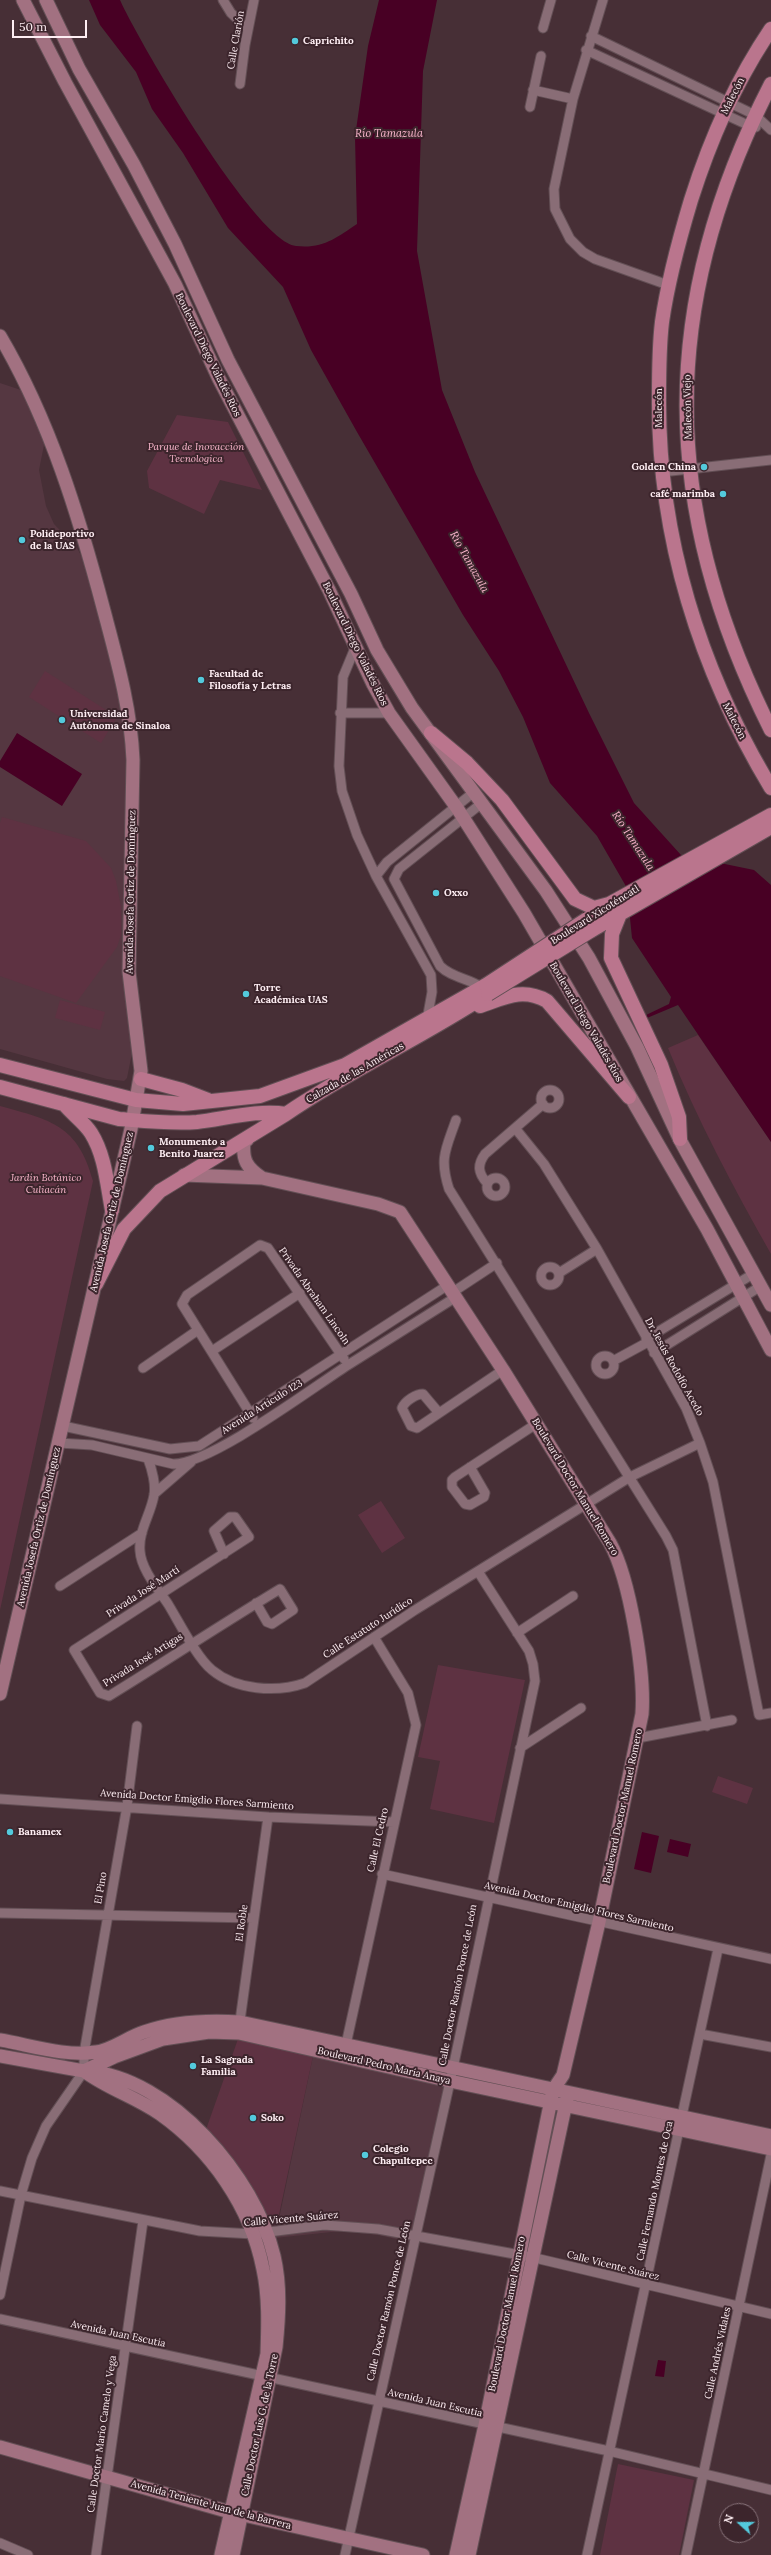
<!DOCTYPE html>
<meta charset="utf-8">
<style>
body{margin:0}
#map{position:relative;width:771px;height:2555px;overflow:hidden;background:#472f36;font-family:Lora,serif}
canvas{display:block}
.north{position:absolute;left:719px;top:2503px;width:40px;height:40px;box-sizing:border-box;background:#3c252c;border:1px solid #8a757c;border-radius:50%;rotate:291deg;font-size:11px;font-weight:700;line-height:16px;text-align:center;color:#feeef3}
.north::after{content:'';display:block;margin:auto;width:14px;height:18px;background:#53cadc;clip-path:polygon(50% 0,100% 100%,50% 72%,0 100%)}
.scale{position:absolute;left:12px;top:20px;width:75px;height:18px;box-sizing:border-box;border:2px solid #feeef3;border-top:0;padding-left:5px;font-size:12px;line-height:14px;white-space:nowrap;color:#feeef3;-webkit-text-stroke:3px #3c252c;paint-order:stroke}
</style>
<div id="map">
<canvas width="771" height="2555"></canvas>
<div class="north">N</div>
<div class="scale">50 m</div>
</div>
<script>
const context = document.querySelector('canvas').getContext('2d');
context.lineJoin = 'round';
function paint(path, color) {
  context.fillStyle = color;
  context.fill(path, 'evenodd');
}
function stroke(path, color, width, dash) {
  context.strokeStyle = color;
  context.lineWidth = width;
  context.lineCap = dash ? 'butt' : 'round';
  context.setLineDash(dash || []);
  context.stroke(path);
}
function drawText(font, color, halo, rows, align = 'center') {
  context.font = font + ' Lora,serif';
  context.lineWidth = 4;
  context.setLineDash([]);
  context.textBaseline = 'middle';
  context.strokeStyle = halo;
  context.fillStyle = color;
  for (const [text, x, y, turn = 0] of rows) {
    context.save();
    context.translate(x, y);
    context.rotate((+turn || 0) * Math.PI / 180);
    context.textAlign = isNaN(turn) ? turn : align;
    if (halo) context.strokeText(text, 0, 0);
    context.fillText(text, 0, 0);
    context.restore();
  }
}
const built = new Path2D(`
 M 0,383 L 24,391 L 45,440 L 39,470 L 46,506 L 54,524 L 77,548 L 82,557 L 122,701 L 125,738 L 127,849 L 124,989 L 132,1053 L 127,1078 L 124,1081 L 107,1079 L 0,1049 Z
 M 313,2056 L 453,2087 L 419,2244 L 378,2235 L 341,2231 L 275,2238 Z`);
const green = new Path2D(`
 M 177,415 L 228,422 L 262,490 L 220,480 L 204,514 L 149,488 L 147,471 Z
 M 45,671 L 117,717 L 101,743 L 29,697 Z
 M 2,817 L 86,841 L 111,868 L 116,881 L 121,907 L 121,935 L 117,947 L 76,1003 L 0,976 L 0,823 Z
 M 60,1000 L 105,1012 L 100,1030 L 55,1018 Z
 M 698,1035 L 771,1142 L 771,1254 C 733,1187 697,1119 668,1048 Z
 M 0,1106 C 51,1120 78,1125 93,1181 L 0,1610 Z
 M 381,1501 L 405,1538 L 382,1553 L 358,1515 Z
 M 438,1665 L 525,1680 L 494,1823 L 430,1809 L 440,1761 L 418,1757 Z
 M 718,1776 L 753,1788 L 747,1804 L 712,1792 Z
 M 238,2039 L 313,2056 L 277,2224 L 266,2229 L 203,2138 Z
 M 618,2464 L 694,2480 L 679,2555 L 600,2555 Z`);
const water = new Path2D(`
 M 89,0 L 120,0 C 139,42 255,241 296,246 C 323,249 336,238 357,224 L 355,137 L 368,46 L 379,0 L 437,0 L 423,71 L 417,251 L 442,390 L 475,472 L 589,713 L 634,803 L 681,855 L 754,870 L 771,885 L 771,1142 L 678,1005 L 647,1018 L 646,1015 L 669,1004 L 671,997 L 632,938 L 627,888 L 597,836 L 550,783 L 523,717 L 499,671 L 463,615 L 357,432 L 311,350 L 283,287 L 228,228 L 183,153 L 152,109 L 136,72 L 100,25 Z
 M 17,733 L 82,774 L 62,806 L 0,767 L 0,761 Z
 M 642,1832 L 659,1836 L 651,1873 L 634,1869 Z
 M 670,1839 L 691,1844 L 688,1857 L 667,1852 Z
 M 658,2360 L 666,2361 L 664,2377 L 655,2376 Z`);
const street = new Path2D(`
 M 223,0 L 231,13 L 248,29
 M 603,0 L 573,99 L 554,189 L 555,209 L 570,239 L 583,252 L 595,259 L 668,285
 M 543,28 L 551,0
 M 591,36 L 755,115 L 771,130
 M 586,50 L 750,126 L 756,127
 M 240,84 L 245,45 L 254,0
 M 533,90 L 573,99
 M 530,107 L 541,56
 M 662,472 L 771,460
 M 355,648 L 343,677 L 339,766 L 342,791 L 357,835 L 376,876
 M 340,713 L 389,713
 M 481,987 C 468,978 452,978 440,966 L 394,879 L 399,869 L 482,803
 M 427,1020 L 432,992 L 431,975 L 376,876 L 387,862 L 474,792
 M541 1099a9 9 0 1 1 18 0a9 9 0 1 1-18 0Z
 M 456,1120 C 446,1149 439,1158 449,1189 L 666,1536 L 673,1550 L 707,1726
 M 515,1128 L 544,1164 L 597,1249 L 686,1408 L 700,1443 L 713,1482 L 759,1715 L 771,1713
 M487 1187a9 9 0 1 1 18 0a9 9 0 1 1-18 0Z
 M 487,1183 C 478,1173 477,1165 485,1154 L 543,1104
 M541 1276a9 9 0 1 1 18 0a9 9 0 1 1-18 0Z
 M 559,1273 L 597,1249
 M 453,1292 L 497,1263
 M 646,1339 L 753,1274
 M 212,1351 L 300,1293
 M 654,1353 L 761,1286
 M596 1365a9 9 0 1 1 18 0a9 9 0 1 1-18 0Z
 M 613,1361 L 648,1342
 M 143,1368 L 198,1330
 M 439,1413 L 423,1394 C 416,1394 405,1401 402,1408 L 411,1426 L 417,1428 L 503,1370
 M 253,1418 L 182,1304 L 187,1295 L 260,1245 L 268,1248 L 344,1359
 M 63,1426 L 170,1449 L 199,1446 L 448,1285
 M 59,1443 L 92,1445 L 173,1464 C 211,1464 312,1388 348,1365 C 384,1342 420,1320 456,1297
 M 148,1459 C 152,1469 156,1485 154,1495 C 151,1514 138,1531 140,1551 C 141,1569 158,1589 168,1604 C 179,1622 197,1658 212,1670 C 236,1690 276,1693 305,1683 L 415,1610 L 630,1477 L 700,1443
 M 470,1467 L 485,1493 L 484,1497 L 470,1505 L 465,1504 L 452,1487 L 452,1480 L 455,1477 L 536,1424
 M 154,1494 L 191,1462
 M 224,1554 L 214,1531 L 230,1517 L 235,1517 L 249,1537 L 74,1650 L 100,1693 L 109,1696 C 166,1661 222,1624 280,1589 L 293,1610 L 272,1624 L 267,1622 L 256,1603
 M 60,1586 L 142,1533
 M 517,1633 L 573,1596
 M 638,1738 L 732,1720
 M 520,1748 L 581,1708
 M 0,1799 L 268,1817 L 394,1822
 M 382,1874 L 771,1959
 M 0,1913 L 254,1918
 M 239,2028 L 268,1817
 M 700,2034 L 771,2047
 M 345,2049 L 416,1725 L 408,1693 L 374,1637
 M 0,2191 L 200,2231 L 253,2234 L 324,2225 L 378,2229 L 531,2257 L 771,2314
 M 0,2295 L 21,2195 L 32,2158 L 46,2126 L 84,2071 L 84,2053 L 127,1806 L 137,1726
 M 0,2319 L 609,2451 L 771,2490
 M 0,2543 L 28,2555
 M 96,2555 L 143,2221
 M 345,2555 L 453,2068 L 535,1681 L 533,1664 L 529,1651 L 479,1573
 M 587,2555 L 718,1949
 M 686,2555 L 771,2155`);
const secondary = new Path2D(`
 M 23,0 L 65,82 L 175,284 L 219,379 L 329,590 L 373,684 L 389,713 L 457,808 L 524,913 L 707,1229 L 771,1350
 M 46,0 L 79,69 L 134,165 L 175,244 L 228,360 L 351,594 L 377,650 L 412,708 L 546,891 L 589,958 L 637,1047 L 680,1140 L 771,1305
 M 0,336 C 50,421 79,516 104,611 C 117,660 131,709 133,760 L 129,972 L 141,1071 L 131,1129 L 0,1694
 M 247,1140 L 244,1142 C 242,1160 247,1168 262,1178
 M 184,1175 L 262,1178 L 378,1204 L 400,1212 L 503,1370 L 610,1543 C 630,1579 645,1673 642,1714 L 599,1922 L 563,2075 L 553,2090 L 485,2425 L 456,2555
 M 0,2040 C 30,2045 66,2057 96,2052 C 112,2050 128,2037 144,2032 C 175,2021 208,2020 240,2022 L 771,2136
 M 0,2056 L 84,2071 L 114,2057 L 163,2039 L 209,2032 L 239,2033 L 450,2081 L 771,2149
 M 84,2071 C 108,2089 136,2097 160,2114 C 211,2150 251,2207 263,2269 C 269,2296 268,2326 267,2354 L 221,2555
 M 86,2071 C 171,2077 255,2177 274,2256 C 281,2286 279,2317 276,2347 L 233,2555
 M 0,2447 L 230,2512 L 423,2555
 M 469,2555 L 567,2098`);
const primary = new Path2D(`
 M 771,29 C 735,82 710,140 691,200 C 679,240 668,280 662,322 C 659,347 659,373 659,398 C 658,537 700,670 771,788
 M 771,84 C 657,305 660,509 771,730
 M 431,733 L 467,763 L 502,800 L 575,899 L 594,908 L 609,904
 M 602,908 L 771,815
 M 620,914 L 612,934 L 611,958 L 661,1065 L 679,1117 L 680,1139
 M 592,930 L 771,827
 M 480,1006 C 504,998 522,987 547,1001 L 629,1097
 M 0,1065 L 136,1100 L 183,1104 L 260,1096 L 345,1065 L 486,985
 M 141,1079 L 182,1090 L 208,1100
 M 0,1087 L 119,1119 C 144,1121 172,1124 197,1122 C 224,1119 259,1109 286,1114 C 350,1070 423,1037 488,994
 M 64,1104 C 72,1114 84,1122 91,1133 C 105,1155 107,1184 112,1210
 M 96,1284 L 124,1229 L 160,1191 L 286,1114`);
const primaryBridge = new Path2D(`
 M 486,985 L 587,919
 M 488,994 L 592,930`);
const markers = [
 [295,41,4,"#53cadc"],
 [704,467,4,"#53cadc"],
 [723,494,4,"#53cadc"],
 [22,540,4,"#53cadc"],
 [201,680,4,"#53cadc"],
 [62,720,4,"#53cadc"],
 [436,893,4,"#53cadc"],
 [246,994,4,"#53cadc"],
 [151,1148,4,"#53cadc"],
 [10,1832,4,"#53cadc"],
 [193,2066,4,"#53cadc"],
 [253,2118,4,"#53cadc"],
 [365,2155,4,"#53cadc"]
];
const streetNames = [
 ["Calle Clarión",236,40,-80],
 ["Malecón",733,96,-63],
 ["Boulevard Diego Valadés Ríos",208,355,64],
 ["Malecón Viejo",688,407,-91],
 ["Malecón",659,408,-90],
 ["Boulevard Diego Valadés Ríos",355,644,64],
 ["Malecón",734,721,63],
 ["Avenida Josefa Ortiz de Domínguez",131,892,-89],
 ["Boulevard Xicoténcatl",595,915,-32],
 ["Boulevard Diego Valadés Ríos",586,1022,60],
 ["Calzada de las Américas",355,1073,-30],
 ["Avenida Josefa Ortiz de Domínguez",112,1212,-77],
 ["Privada Abraham Lincoln",314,1296,55],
 ["Dr. Jesús Rodolfo Acedo",674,1367,61],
 ["Avenida Artículo 123",262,1407,-32],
 ["Boulevard Doctor Manuel Romero",575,1487,59],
 ["Avenida Josefa Ortiz de Domínguez",39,1527,-77],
 ["Privada José Martí",143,1592,-33],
 ["Calle Estatuto Jurídico",368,1628,-33],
 ["Privada José Artigas",143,1660,-32],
 ["Avenida Doctor Emigdio Flores Sarmiento",197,1800,4],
 ["Boulevard Doctor Manuel Romero",623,1806,-78],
 ["Calle El Cedro",378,1840,-77],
 ["El Pino",101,1888,-80],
 ["Avenida Doctor Emigdio Flores Sarmiento",579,1907,13],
 ["El Roble",242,1923,-82],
 ["Calle Doctor Ramón Ponce de León",458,1985,-79],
 ["Boulevard Pedro María Anaya",384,2066,13],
 ["Calle Fernando Montes de Oca",655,2191,-78],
 ["Calle Vicente Suárez",291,2219,-5],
 ["Calle Vicente Suárez",613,2266,14],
 ["Calle Doctor Ramón Ponce de León",389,2301,-77],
 ["Boulevard Doctor Manuel Romero",507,2314,-79],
 ["Avenida Juan Escutia",118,2334,12],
 ["Calle Andrés Vidales",718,2353,-78],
 ["Avenida Juan Escutia",435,2403,13],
 ["Calle Doctor Luis G. de la Torre",260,2425,-78],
 ["Calle Doctor Mario Camelo y Vega",102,2434,-82],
 ["Avenida Teniente Juan de la Barrera",211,2505,15]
];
const poiNames = [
 ["Caprichito",303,41],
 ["Golden China",696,467,"right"],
 ["café marimba",715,494,"right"],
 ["Polideportivo",30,534],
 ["de la UAS",30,546],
 ["Facultad de",209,674],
 ["Filosofía y Letras",209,686],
 ["Universidad",70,714],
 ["Autónoma de Sinaloa",70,726],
 ["Oxxo",444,893],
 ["Torre",254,988],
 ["Académica UAS",254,1000],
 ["Monumento a",159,1142],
 ["Benito Juarez",159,1154],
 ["Banamex",18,1832],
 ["La Sagrada",201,2060],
 ["Familia",201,2072],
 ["Soko",261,2118],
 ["Colegio",373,2149],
 ["Chapultepec",373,2161]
];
const parkNames = [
 ["Parque de Inovacción",196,447],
 ["Tecnologica",196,459],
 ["Jardín Botánico",46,1178],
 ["Culiacán",46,1190]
];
const waterNames = [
 ["Río Tamazula",389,134],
 ["Río Tamazula",469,562,61],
 ["Río Tamazula",633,841,57]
];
paint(built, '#553741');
paint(green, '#5e3242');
paint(water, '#480024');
stroke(street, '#634f55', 11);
stroke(secondary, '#634f55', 15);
stroke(primary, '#634f55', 16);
stroke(street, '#896d76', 9);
stroke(secondary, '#a27181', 13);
stroke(primary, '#ba758d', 14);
stroke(primaryBridge, '#634f55', 16, []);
stroke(primaryBridge, '#ba758d', 14);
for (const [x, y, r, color] of markers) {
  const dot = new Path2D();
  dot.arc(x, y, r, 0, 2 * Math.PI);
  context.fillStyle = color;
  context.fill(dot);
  stroke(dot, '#3c252c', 1.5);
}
drawText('10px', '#feeef3', '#3c252c', streetNames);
drawText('bold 10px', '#feeef3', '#3c252c', poiNames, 'left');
drawText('italic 10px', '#fab7cc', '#3c252c', parkNames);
drawText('italic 11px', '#f9b5cb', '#3c252c', waterNames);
</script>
